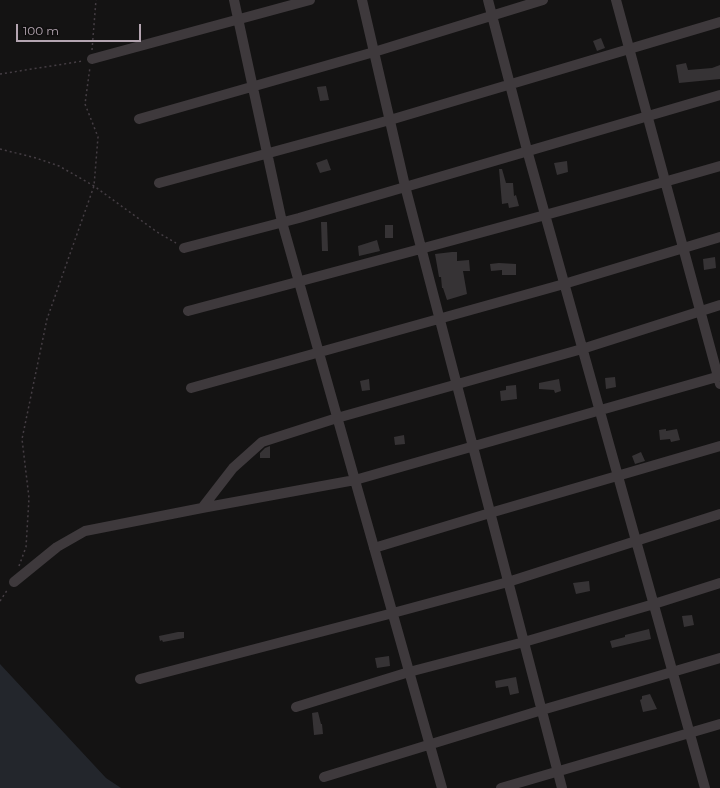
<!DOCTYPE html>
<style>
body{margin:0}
#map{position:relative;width:720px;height:788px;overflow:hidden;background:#141313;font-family:Montserrat,sans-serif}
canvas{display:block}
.scale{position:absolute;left:16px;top:24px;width:125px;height:18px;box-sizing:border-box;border:2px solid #b4a5b1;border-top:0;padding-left:5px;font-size:12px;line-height:14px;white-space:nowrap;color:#b4a5b1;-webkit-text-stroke:3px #0f0e0e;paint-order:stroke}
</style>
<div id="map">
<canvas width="720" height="788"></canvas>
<div class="scale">100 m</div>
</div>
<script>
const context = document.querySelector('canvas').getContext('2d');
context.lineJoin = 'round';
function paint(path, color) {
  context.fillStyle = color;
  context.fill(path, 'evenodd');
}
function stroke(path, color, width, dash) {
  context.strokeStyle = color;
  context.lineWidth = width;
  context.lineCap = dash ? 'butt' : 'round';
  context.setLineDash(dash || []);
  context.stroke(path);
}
const green = new Path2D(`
 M 0,664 L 106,778 L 121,788 L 0,788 Z`);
const building = new Path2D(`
 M 601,38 L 605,48 L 597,51 L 593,41 Z
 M 686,63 L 688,70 L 712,68 L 720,65 L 720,79 L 679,83 L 676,65 Z
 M 326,86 L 329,100 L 320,101 L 317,87 Z
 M 327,159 L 331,170 L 320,173 L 316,163 Z
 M 567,161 L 568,172 L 557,175 L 554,163 Z
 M 499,169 L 502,169 L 506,183 L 513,183 L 514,196 L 516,195 L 519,206 L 509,208 L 508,203 L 502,204 Z
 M 321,222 L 327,222 L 328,251 L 322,251 Z
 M 385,225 L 393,225 L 393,238 L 385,238 Z
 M 377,240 L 380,251 L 359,256 L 358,246 Z
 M 452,252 L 457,252 L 457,261 L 469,260 L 470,271 L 463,271 L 467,294 L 447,300 L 443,288 L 442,288 L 441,277 L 439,277 L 435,254 Z
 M 715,257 L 716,268 L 704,270 L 703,259 Z
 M 499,263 L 516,264 L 516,275 L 502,275 L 502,270 L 491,271 L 490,264 Z
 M 615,377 L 616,387 L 606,389 L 605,378 Z
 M 369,379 L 370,390 L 362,391 L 360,381 Z
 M 559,379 L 561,391 L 555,393 L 554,390 L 539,389 L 539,383 Z
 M 516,385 L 517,399 L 501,401 L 500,391 L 506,390 L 506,386 Z
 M 666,429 L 666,431 L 677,429 L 680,440 L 671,442 L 670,439 L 660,440 L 659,430 Z
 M 404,435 L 405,444 L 395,445 L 394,437 Z
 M 270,446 L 270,458 L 260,458 L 260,453 L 265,448 Z
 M 641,452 L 645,461 L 635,464 L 632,456 Z
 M 589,581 L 590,591 L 576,594 L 573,583 Z
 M 692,615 L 694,625 L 684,627 L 682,616 Z
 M 649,629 L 651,639 L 612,648 L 610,641 L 625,637 L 625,635 Z
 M 178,632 L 184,632 L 184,638 L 163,642 L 162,640 L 160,641 L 159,636 Z
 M 389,656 L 390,666 L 377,668 L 375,658 Z
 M 516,677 L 519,693 L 510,695 L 508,686 L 496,688 L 495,681 Z
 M 650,694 L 657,709 L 643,712 L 640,700 L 642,699 L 642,696 Z
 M 318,712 L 321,724 L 322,724 L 323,734 L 314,735 L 312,713 Z`);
const path = new Path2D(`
 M 92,50 L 96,0
 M 0,74 L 83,61
 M 0,149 L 36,158 L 59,166 L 94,186 L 157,232 L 176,243
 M 19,566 L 26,547 L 29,498 L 22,439 L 47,319 L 94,186 L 98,137 L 85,104 L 90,67
 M 0,601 L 8,589`);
const minor = new Path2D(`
 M 234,0 L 282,222 L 442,788
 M 362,0 L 405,186 L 562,788
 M 488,0 L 527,150 L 705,788
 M 616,0 L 720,384
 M 92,59 L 310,0
 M 139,119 L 374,52 L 543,0
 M 159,183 L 390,120 L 720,22
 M 184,248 L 299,218 L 720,95
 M 188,311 C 365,264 543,217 720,166
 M 191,388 L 564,284 L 720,237
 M 202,508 L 355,480 L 720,376
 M 374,548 L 490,513 L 720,446
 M 14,582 L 57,547 L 85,531 L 202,508 L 233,468 L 262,442 L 337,418 L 582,349 L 720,305
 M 140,679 L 393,613 L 508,582 L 720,514
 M 296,707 L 409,672 L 524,642 L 654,604 L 720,583
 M 324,777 L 542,710 L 720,658
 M 501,788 L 720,724`);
paint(green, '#23262c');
paint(building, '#363335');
stroke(path, '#453e44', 1.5, [2, 3]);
stroke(minor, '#3e393c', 10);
</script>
